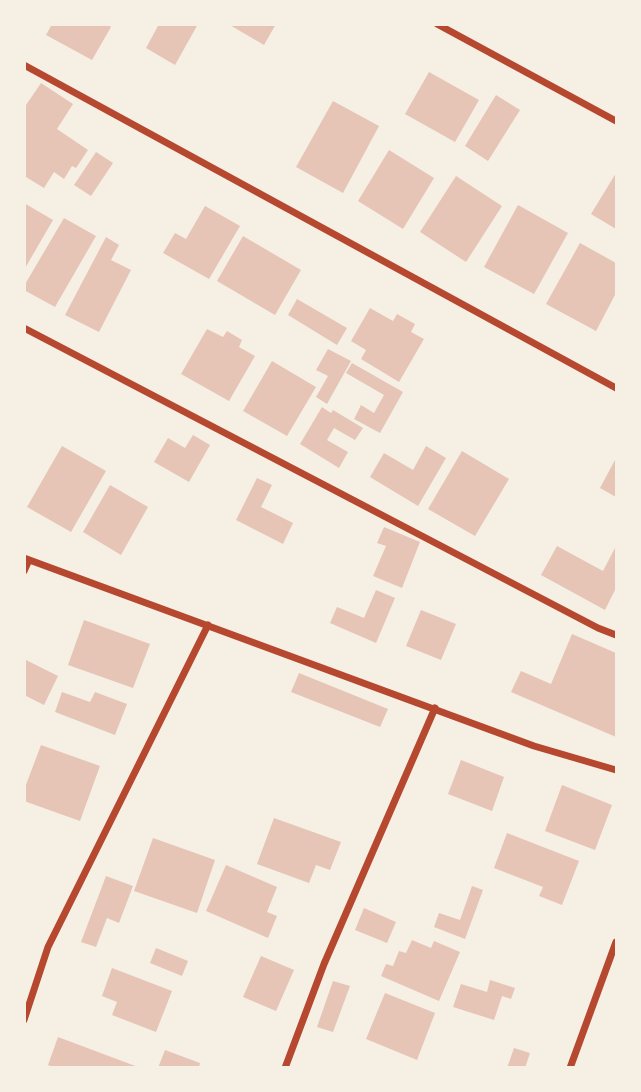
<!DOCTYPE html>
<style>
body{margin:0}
#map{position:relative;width:641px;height:1092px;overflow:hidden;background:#f6efe4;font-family:Overpass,sans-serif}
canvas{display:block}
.frame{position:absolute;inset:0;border:26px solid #f6efe4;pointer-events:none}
</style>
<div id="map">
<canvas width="641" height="1092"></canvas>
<div class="frame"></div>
</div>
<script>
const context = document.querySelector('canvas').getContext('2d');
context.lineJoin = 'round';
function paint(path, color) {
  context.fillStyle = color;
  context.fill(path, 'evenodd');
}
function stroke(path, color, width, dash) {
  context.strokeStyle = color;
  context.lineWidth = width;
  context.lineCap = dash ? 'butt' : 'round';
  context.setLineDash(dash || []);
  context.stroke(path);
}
const building = new Path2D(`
 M 52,24 L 107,24 L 111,27 L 92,60 L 46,35 Z
 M 159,24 L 198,24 L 175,65 L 146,48 Z
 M 228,24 L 276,24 L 264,45 Z
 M 429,72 L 479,100 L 455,142 L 405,114 Z
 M 41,83 L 73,104 L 57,129 L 88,150 L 76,168 L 72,166 L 64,179 L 54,172 L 44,188 L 26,177 L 24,180 L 24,108 Z
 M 496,95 L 520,110 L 488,161 L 465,146 Z
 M 333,101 L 379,126 L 343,193 L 296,167 Z
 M 389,150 L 434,178 L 403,229 L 358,201 Z
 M 96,152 L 113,163 L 91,196 L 74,185 Z
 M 616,173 L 616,229 L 591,214 Z
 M 456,176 L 502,206 L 466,262 L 420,232 Z
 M 24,203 L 53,220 L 24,270 Z
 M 518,205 L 568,233 L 534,294 L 484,267 Z
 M 205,206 L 240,226 L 209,279 L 163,253 L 175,233 L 186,239 Z
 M 64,218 L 96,236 L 55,307 L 24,290 L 24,286 Z
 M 243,236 L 301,270 L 275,315 L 217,281 Z
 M 106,237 L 119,245 L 111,260 L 131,270 L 99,332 L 65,315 Z
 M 580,243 L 616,263 L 616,293 L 596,331 L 546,304 Z
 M 297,299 L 347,328 L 337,345 L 288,315 Z
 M 370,308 L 393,321 L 397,314 L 415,324 L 411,332 L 424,339 L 399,382 L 361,359 L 366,350 L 351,341 Z
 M 207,329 L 223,337 L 227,331 L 242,340 L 239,347 L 255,356 L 229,401 L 181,374 Z
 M 328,349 L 351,361 L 327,404 L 316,397 L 328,376 L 316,370 Z
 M 272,361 L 316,387 L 287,436 L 243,411 Z
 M 352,363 L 403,392 L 380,433 L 354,419 L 361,405 L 374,413 L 384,395 L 346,373 Z
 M 322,407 L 331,413 L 333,410 L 363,428 L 355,440 L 334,428 L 327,440 L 348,452 L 339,468 L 300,444 Z
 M 193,435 L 210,445 L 189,482 L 154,462 L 168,438 L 185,448 Z
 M 62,446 L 106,471 L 71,532 L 27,507 Z
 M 426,446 L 446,458 L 418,506 L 370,477 L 384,453 L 413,470 Z
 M 462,451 L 509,479 L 475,536 L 428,509 Z
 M 616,458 L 616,497 L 600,488 Z
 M 257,478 L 272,485 L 261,507 L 293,523 L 283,544 L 236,520 Z
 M 110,485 L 148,507 L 121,555 L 83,532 Z
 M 384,527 L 420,542 L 402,588 L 373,576 L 386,546 L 377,543 Z
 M 557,546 L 603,571 L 616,546 L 616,588 L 605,610 L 541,575 Z
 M 376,590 L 395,598 L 376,643 L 330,623 L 337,607 L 364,618 Z
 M 421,610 L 456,624 L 441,660 L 406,646 Z
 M 84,620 L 150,644 L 133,688 L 68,665 Z
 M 572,634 L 616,653 L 616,737 L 511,692 L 521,671 L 551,684 Z
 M 24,659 L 58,676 L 44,705 L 24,695 Z
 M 299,673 L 388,709 L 380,727 L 291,692 Z
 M 62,692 L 90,702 L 95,692 L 127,704 L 115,735 L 55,712 Z
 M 41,745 L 100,766 L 80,821 L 24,801 L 24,790 Z
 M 461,760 L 504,777 L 492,811 L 448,794 Z
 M 562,785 L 612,805 L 595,850 L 545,831 Z
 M 274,818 L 341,842 L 330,870 L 316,865 L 309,883 L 257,864 Z
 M 507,833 L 579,861 L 562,905 L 539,896 L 543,887 L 494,868 Z
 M 153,838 L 215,860 L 197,913 L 134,891 Z
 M 226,865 L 277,887 L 267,912 L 277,916 L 268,938 L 206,911 Z
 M 106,876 L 133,886 L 119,923 L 107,918 L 96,947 L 81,942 Z
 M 472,886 L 483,890 L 465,939 L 434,927 L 439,913 L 460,920 Z
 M 364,908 L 396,922 L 387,943 L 355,930 Z
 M 412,940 L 431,948 L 434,941 L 460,952 L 439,1001 L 381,976 L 386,964 L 393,966 L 399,951 L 406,953 Z
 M 156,948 L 188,961 L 182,976 L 150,963 Z
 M 261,956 L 294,970 L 276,1011 L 243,997 Z
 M 112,968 L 172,991 L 156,1032 L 112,1015 L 117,1002 L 102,996 Z
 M 490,980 L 515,988 L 511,999 L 502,996 L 494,1020 L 453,1007 L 461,984 L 487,992 Z
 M 333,981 L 350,986 L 333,1032 L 317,1027 Z
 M 385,993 L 435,1013 L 417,1060 L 366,1039 Z
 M 58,1037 L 138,1067 L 138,1068 L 55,1068 L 48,1065 Z
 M 514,1048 L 530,1053 L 525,1068 L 507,1068 Z
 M 165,1050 L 200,1063 L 199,1068 L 158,1068 Z`);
const minor = new Path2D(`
 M 437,24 L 616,121
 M 24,65 L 616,388
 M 24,328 L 598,628 L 616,635
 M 24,558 L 534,746 L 616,770
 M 24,571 L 29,560
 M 24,1020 L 48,947 L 208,625
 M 285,1068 L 324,964 L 435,708
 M 570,1068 L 616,942`);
paint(building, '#e6c5b7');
stroke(minor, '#b5482f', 7);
</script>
